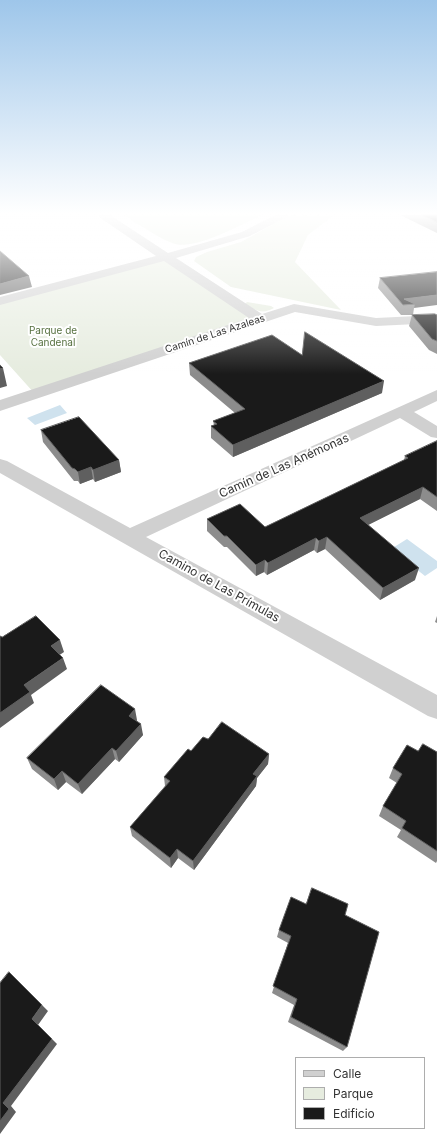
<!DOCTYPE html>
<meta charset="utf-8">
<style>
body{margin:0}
#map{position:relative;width:437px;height:1141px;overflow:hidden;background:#fff;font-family:Inter,sans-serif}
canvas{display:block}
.legend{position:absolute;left:295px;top:1057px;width:130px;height:72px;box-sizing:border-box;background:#fff;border:1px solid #adadad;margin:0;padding:5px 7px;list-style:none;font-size:12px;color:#333}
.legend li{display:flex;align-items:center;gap:8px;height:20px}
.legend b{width:20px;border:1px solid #adadad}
</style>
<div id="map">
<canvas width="437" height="1141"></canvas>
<ul class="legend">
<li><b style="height:5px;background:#d0d0d0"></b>Calle</li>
<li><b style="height:11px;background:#e6ecdf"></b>Parque</li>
<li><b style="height:11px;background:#1a1a1a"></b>Edificio</li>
</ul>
</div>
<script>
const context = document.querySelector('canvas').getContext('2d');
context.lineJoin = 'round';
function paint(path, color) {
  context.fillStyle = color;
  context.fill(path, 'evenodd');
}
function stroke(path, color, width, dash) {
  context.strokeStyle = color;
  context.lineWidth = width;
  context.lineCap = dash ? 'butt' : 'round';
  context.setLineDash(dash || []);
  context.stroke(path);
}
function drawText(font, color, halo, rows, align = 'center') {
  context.font = font + ' Inter,sans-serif';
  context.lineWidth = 4;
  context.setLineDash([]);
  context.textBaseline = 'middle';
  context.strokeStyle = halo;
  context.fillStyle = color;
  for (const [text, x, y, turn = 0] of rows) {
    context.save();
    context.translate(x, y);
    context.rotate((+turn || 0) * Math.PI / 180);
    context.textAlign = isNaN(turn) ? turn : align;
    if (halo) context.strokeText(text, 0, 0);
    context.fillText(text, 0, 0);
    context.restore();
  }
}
const green = new Path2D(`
 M 123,215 L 262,215 C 242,224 193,252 172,243 C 155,236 139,224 123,215 Z
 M 290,215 L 333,216 L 308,235 L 295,262 L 341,310 L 231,287 L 194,261 L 196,257 L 207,252 L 241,242 Z
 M 167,256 L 260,319 L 35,394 L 0,355 L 0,301 Z
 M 247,302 L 271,306 L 274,308 C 262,315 255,310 245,304 Z`);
const water = new Path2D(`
 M 60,405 L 67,413 L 35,425 L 27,418 Z
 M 407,539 L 437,561 L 437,568 L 425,576 L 391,549 Z`);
const minor = new Path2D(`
 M 98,215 L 110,215 L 168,253 L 242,232 L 275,215 L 288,215 L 287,217 L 250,236 L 176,258 L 262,314 L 294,304 L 376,318 L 437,315 L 437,323 L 376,326 L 295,312 L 0,411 L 0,400 L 249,318 L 164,261 L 0,305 L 0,297 L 156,256 L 99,217 Z
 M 437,390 L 437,401 L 414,412 L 437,426 L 437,438 L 431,437 L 400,418 L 146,537 L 437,695 L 437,719 L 428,716 L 0,473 L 0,459 L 7,461 L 130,528 Z`);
const wall = new Path2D(`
 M 400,215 L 437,215 L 437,233 Z
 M 437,272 L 414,308 L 413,315 L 437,315 L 437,354 L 429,350 L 409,326 L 412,315 L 401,315 L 378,288 L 380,278 Z
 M 302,355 L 382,393 L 233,457 L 211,438 L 211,426 L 214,425 L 213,421 L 235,413 L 190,375 L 189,363 Z
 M 41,430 L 119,460 L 121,472 L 95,482 L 93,479 L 80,484 L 78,481 L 74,481 L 43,442 Z
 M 437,441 L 437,511 L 420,499 L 368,525 L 415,580 L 380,600 L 325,549 L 317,553 L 314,550 L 267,575 L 264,572 L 256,576 L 227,547 L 224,547 L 207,531 L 207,519 L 265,527 L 404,460 L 405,456 Z
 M 437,616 L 437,623 L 435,622 Z
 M 137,720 L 137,721 L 143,735 L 119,762 L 115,759 L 82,794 L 66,782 L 58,790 L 32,769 L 27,758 Z
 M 208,739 L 269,754 L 268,764 L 257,778 L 256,786 L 194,870 L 178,858 L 171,868 L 132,836 L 130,827 L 165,786 L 164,777 L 191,751 Z
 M 418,751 L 437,752 L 437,861 L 436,863 L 397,837 L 401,830 L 379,816 L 383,806 L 397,783 L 389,778 L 393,768 Z
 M 306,904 L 345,915 L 347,1047 L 343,1051 L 288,1022 L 294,1005 L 272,993 L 288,943 L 277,937 L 279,930 Z`);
const shadedWall = new Path2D(`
 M 29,276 L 32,287 L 0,295 L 0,284 Z
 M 437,295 L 437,305 L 414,308 L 415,304 L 404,299 Z
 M 3,368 L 7,386 L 0,388 L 0,369 Z
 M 384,381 L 382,393 L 233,457 L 233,445 Z
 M 119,460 L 121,472 L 95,482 L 93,470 Z
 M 91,467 L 93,479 L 80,484 L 78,472 Z
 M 423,487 L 420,499 L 358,530 L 360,518 Z
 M 327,537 L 325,549 L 317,553 L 319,541 Z
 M 316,538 L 314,550 L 267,575 L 268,563 Z
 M 265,560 L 264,572 L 256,576 L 256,565 Z
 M 419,568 L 415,580 L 380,600 L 383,588 Z
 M 60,640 L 64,652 L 55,658 L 51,646 Z
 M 63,658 L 67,669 L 31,695 L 34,703 L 0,728 L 0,713 L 24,685 Z
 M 135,709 L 137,720 L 131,727 L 129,716 Z
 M 141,724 L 143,735 L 119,762 L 116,751 Z
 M 112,748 L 115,759 L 82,794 L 78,784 Z
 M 269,754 L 268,764 L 257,778 L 256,786 L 194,870 L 193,861 L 253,774 Z
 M 62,771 L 66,782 L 58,790 L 54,779 Z
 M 177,849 L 178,858 L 171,868 L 170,858 Z
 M 42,1005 L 48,1011 L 38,1025 L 57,1044 L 11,1106 L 16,1112 L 0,1134 L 0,1121 L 3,1103 L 32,1019 Z`);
const building = new Path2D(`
 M 422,215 L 437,215 L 437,222 Z
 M 0,251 L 29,276 L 0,284 Z
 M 437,272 L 437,295 L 404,299 L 415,304 L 403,305 L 380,278 Z
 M 435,314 L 437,315 L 437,341 L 432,339 L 412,315 Z
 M 305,332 L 384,381 L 233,445 L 211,426 L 217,424 L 213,421 L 245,409 L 189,363 L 272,335 L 302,355 Z
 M 0,365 L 3,368 L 0,369 Z
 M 79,417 L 119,460 L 93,470 L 91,467 L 78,472 L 75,469 L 72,468 L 41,430 Z
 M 437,441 L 437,497 L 423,487 L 360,518 L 419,568 L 383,588 L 327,537 L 319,541 L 316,538 L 268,563 L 265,560 L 256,565 L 227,536 L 224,536 L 207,519 L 240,504 L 265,527 L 408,458 L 405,456 Z
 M 36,616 L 60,640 L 51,646 L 63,658 L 24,685 L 30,692 L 0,713 L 0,636 L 2,637 Z
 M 101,685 L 135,709 L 129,716 L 141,724 L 116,751 L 112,748 L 78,784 L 62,771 L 54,779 L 27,758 Z
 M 222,722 L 269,754 L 253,774 L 257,776 L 193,861 L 177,849 L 170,858 L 130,827 L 170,781 L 164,777 L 188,749 L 191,751 L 203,737 L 208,739 Z
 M 423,744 L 437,752 L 437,851 L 402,828 L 406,821 L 383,806 L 402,774 L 393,768 L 407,745 L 418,751 Z
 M 312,888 L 348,904 L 345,915 L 379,932 L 347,1047 L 291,1017 L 297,999 L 273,986 L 291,936 L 279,930 L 291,897 L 306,904 Z
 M 9,972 L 42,1005 L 32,1019 L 52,1039 L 3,1103 L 9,1109 L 0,1121 L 0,983 Z`);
const farParknames = [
 ["Parque de",53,331],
 ["Candenal",53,343]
];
const farStreetnames = [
 ["Camín de Las Azaleas",215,334,-18]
];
const streetNames = [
 ["Camín de Las Anémonas",284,466,-24],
 ["Camino de Las Prímulas",219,586,29]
];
paint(green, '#e6ecdf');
paint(water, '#cfe2ee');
paint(minor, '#d0d0d0');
paint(wall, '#8c8c8c');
paint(shadedWall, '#5f5f5f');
paint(building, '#1a1a1a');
stroke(building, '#5f5f5f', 1);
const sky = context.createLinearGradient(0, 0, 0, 374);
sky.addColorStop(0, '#9ec6ea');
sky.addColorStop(0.57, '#fff');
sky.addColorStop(1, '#ffffff00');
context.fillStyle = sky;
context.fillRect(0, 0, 437, 374);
drawText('10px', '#56703f', '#fff', farParknames);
drawText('10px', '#333', '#fff', farStreetnames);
drawText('12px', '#333', '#fff', streetNames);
</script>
